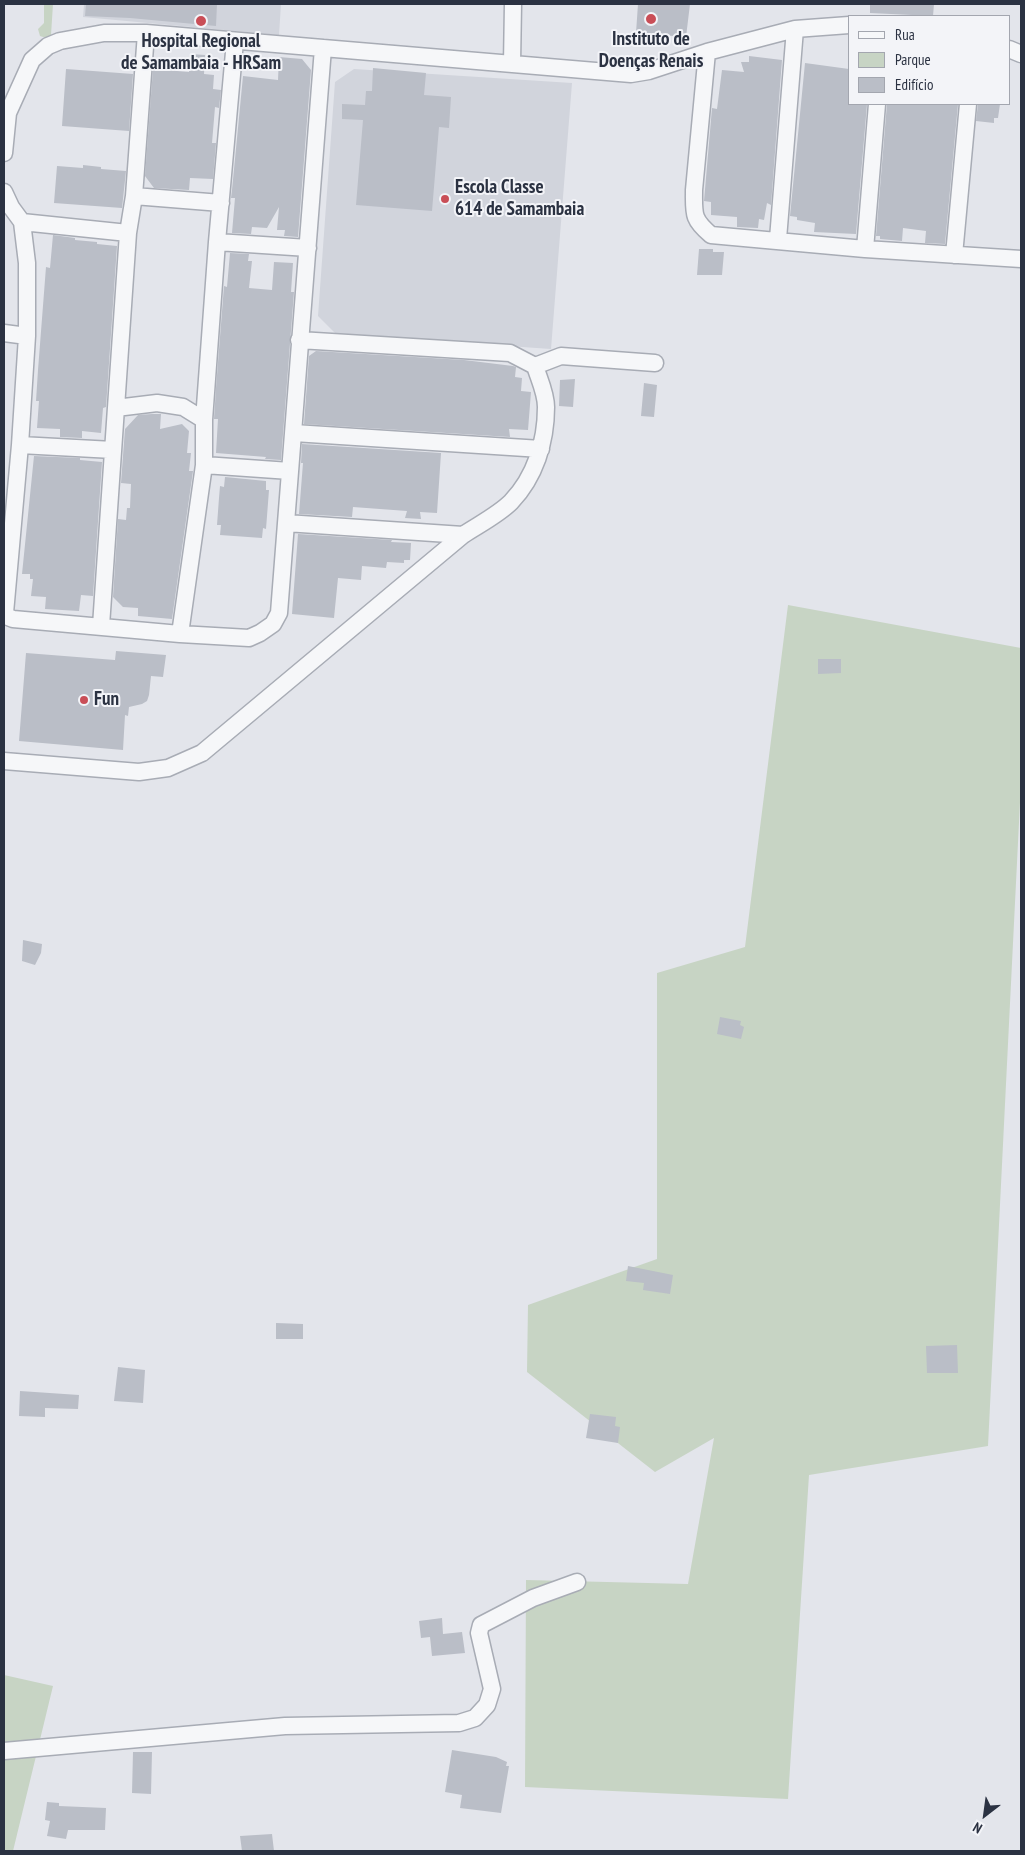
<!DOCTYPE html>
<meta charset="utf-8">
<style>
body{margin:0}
#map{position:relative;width:1025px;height:1855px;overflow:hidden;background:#e3e5eb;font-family:"PT Sans Narrow",sans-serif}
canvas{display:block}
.frame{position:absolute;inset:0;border:5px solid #2b3242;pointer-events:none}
.legend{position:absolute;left:848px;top:15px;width:162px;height:90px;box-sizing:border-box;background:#f3f4f8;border:1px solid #a3a6af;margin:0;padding:6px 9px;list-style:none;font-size:15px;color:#2b3242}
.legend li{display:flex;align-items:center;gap:10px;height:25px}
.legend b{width:25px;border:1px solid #a3a6af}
.north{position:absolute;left:960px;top:1790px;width:50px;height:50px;-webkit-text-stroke:4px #f3f4f8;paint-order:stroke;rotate:210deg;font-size:14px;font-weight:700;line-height:20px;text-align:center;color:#2b3242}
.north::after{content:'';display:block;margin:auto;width:18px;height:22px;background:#2b3242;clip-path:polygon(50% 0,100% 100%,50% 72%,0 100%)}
</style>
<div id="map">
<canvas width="1025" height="1855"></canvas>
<div class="frame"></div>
<ul class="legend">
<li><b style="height:6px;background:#f6f7f9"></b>Rua</li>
<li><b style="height:14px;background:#c7d4c4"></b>Parque</li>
<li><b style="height:14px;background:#babec7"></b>Edifício</li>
</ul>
<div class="north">N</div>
</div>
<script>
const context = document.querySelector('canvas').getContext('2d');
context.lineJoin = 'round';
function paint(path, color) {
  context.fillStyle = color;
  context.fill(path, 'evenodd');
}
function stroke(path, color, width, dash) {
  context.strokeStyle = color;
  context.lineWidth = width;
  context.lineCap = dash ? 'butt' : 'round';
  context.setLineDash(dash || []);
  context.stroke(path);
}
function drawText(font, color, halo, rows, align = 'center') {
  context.font = font + ' "PT Sans Narrow",sans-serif';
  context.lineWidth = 4;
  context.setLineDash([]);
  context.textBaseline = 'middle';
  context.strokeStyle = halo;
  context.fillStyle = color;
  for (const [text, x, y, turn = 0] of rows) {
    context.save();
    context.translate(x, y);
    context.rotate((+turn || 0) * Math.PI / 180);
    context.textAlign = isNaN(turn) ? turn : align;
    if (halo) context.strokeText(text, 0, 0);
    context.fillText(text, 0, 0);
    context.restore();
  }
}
const built = new Path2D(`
 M 84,4 L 281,4 L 279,35 L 83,17 Z
 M 354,69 L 572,83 L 551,349 L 336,334 L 318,316 L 335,82 Z`);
const green = new Path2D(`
 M 44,4 L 53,4 L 51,35 L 46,38 L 40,36 L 38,29 L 44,23 Z
 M 788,605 L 1021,648 L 1021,782 L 988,1446 L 809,1475 L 788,1799 L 525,1787 L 526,1580 L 688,1584 L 714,1438 L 655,1472 L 527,1372 L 528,1305 L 657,1259 L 657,973 L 745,947 Z
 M 4,1675 L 53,1686 L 13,1851 L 4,1851 Z`);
const building = new Path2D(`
 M 86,4 L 217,4 L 216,26 L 130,18 L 85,16 Z
 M 638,4 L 690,4 L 686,37 L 636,33 Z
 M 870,4 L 934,4 L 933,16 L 870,13 Z
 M 190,54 L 205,55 L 204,74 L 214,75 L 213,89 L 221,90 L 219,108 L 215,107 L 212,143 L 216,143 L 213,179 L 190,178 L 189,190 L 154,188 L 145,176 L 153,69 L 189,72 Z
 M 749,56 L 782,60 L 771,205 L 767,203 L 764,220 L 759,219 L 758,228 L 737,227 L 737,217 L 711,215 L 711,202 L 704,201 L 712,108 L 717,109 L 722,70 L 744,72 L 741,62 L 749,62 Z
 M 279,57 L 302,59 L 311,70 L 298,237 L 284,236 L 285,230 L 277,230 L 279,207 L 267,228 L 252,227 L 251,234 L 232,233 L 235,198 L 231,198 L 232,190 L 243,76 L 278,80 Z
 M 805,63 L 849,69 L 849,104 L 867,104 L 856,234 L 814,232 L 815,223 L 797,220 L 797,217 L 790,216 Z
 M 373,68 L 426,73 L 424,95 L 451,97 L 449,128 L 439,127 L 432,211 L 356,205 L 363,120 L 342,119 L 342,104 L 365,105 L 366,91 L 372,91 Z
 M 66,69 L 133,74 L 129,131 L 62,126 Z
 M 887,104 L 958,104 L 945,244 L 925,243 L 926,231 L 903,228 L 902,241 L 880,239 L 880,236 L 876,236 Z
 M 978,104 L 1000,104 L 998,118 L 994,118 L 994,123 L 976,121 Z
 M 83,165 L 101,167 L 101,169 L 126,171 L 122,208 L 54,203 L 57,166 L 83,168 Z
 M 53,235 L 75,238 L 75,240 L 97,242 L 97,244 L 117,246 L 106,407 L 103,408 L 101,433 L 82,431 L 82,438 L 60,437 L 60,429 L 37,428 L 39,401 L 36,401 L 38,370 L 46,267 L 50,268 Z
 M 699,249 L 713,249 L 713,252 L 724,252 L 722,275 L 697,275 Z
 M 230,253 L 249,254 L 248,261 L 252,261 L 249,288 L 272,290 L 274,262 L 293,263 L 291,292 L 294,292 L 281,460 L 265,459 L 266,457 L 216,453 L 218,419 L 214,419 L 216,388 L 224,286 L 227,287 Z
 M 316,351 L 464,360 L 513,366 L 516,367 L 515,377 L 522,378 L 521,391 L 531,392 L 528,430 L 509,429 L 510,437 L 304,424 L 309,356 Z
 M 575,379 L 573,407 L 559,406 L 560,380 Z
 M 644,383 L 657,385 L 654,417 L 641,416 Z
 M 152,414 L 161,414 L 160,429 L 182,424 L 189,431 L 187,453 L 191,453 L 189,471 L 193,471 L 172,619 L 138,616 L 138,608 L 123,607 L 113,597 L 118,519 L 126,520 L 127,508 L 130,508 L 131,484 L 121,483 L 125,429 L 138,415 Z
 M 302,444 L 441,453 L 437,513 L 420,512 L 421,519 L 405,518 L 407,511 L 353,507 L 352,517 L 299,514 L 303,463 L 301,463 Z
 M 34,456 L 80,458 L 80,460 L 102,462 L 93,596 L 81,595 L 79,611 L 45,609 L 46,597 L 31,596 L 33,579 L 30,579 L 30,574 L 22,574 Z
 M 225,477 L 266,481 L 266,490 L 269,490 L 266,529 L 263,528 L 262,538 L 220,535 L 221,525 L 217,525 L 219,498 L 220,486 L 224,487 Z
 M 298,534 L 392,540 L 391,542 L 411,543 L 410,560 L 404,560 L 404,563 L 387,562 L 386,568 L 362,566 L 361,580 L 338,578 L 334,618 L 292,614 Z
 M 116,651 L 166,655 L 163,677 L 151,676 L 149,695 L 147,701 L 142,704 L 129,707 L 128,716 L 125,715 L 123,750 L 19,741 L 26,653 L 115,660 Z
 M 818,659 L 841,659 L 841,673 L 818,674 Z
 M 23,940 L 42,944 L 41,953 L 35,965 L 22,961 Z
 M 720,1017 L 741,1021 L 740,1025 L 744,1027 L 741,1039 L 717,1034 Z
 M 628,1266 L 673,1275 L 670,1294 L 643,1290 L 644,1283 L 626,1281 Z
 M 276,1323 L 303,1324 L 303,1339 L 276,1339 Z
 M 957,1345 L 958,1373 L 927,1373 L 926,1346 Z
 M 118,1367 L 145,1370 L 143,1403 L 114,1401 Z
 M 20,1391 L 79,1395 L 78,1409 L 45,1408 L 45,1417 L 19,1416 Z
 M 590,1414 L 616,1417 L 615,1426 L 620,1427 L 618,1443 L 586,1438 Z
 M 442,1618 L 443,1634 L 462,1632 L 465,1653 L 432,1656 L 430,1637 L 421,1638 L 419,1621 Z
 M 452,1750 L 496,1757 L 507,1762 L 506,1766 L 509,1766 L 501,1813 L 460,1808 L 462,1795 L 445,1792 Z
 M 133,1752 L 152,1752 L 151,1794 L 132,1793 Z
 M 47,1802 L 59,1803 L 59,1806 L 106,1808 L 105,1830 L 68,1830 L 66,1839 L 47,1836 L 50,1821 L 45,1820 Z
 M 272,1834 L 274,1851 L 242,1851 L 240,1836 Z`);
const minor = new Path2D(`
 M 1009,49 L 1021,54
 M 707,52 L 694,190 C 694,214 692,219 711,235 L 865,249 L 1021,259
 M 512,64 L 513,4
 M 4,153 L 8,113 L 32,60 L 48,46 L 60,41 L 104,33 L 146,33 L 323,48
 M 4,192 L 11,207 L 22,222 L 27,263 L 27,336 L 20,445 L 5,613 L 8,617 L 13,619 L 180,634 L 249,638 L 260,633 L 273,624 L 279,613 L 323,48 L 631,74 L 649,71 L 707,52 L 795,29 L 849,25
 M 134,196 L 221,203
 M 22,222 L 128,233
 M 778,239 L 795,29
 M 217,242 L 308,248
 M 865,249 L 877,104
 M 954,255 L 968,104
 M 4,333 L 27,336
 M 535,366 L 561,356 L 655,363
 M 116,408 L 157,403 L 183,407 L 204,420
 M 294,433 L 541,449
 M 20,445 L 113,450
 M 204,465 L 290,471
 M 286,523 L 463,535
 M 101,626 L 128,233 L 134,196 L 146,33
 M 180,634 L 204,465 L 204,420 L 217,242 L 235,41
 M 4,761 L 139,772 L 168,768 L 202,753 L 463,535 C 478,525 498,515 511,502 C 535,477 546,442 546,407 C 546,393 539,379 535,366 L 510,353 L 299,340
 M 4,1751 L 285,1726 L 459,1723 L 475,1718 L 487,1705 L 492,1689 L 479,1633 L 481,1625 L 533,1598 L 577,1582`);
const markers = [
 [651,19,6,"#c94e57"],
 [201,21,6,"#c94e57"],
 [445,199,5,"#c94e57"],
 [84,700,5,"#c94e57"]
];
const poiNames = [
 ["Instituto de",651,40],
 ["Doenças Renais",651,62],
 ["Hospital Regional",201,42],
 ["de Samambaia - HRSam",201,64],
 ["Escola Classe",455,188,"left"],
 ["614 de Samambaia",455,210,"left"],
 ["Fun",94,700,"left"]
];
paint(built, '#d1d4dc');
paint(green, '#c7d4c4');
paint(building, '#babec7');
stroke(minor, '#a8acb5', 19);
stroke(minor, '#f6f7f9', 16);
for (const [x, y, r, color] of markers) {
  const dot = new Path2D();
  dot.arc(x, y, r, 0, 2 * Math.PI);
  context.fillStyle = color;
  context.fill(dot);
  stroke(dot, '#f3f4f8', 2);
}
drawText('bold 19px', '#2b3242', '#f3f4f8', poiNames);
</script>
